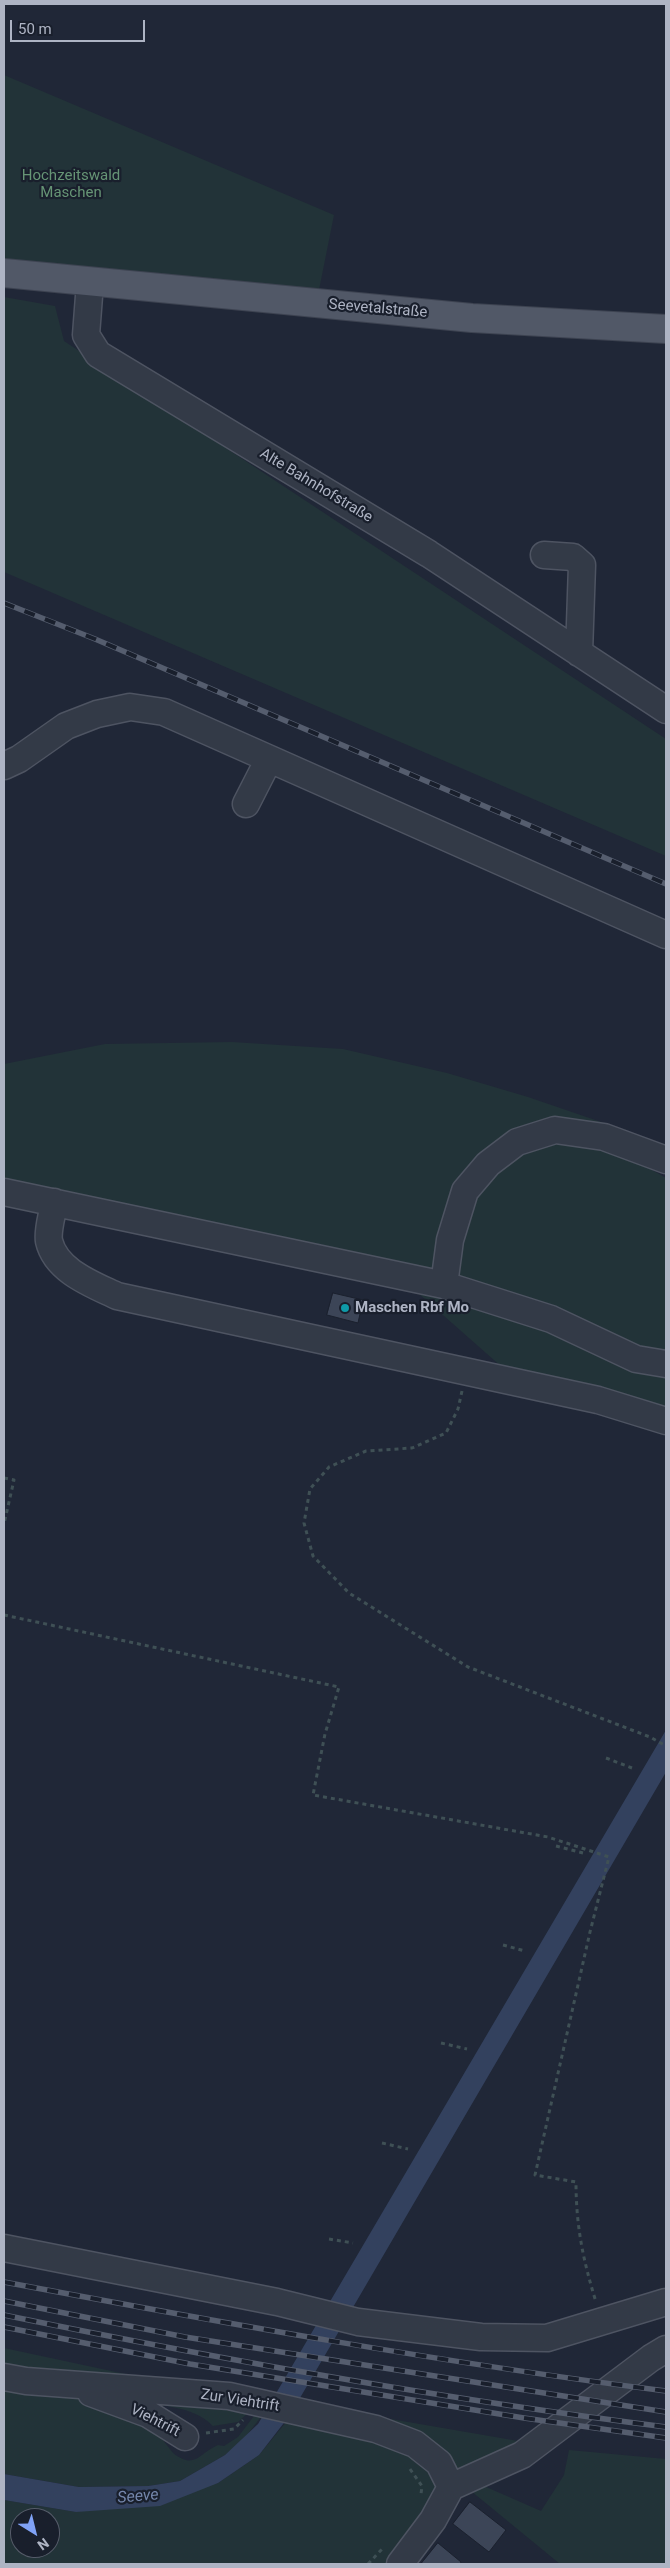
<!DOCTYPE html>
<meta charset="utf-8">
<style>
body{margin:0}
#map{position:relative;width:670px;height:2568px;overflow:hidden;background:#202737;font-family:Roboto,sans-serif}
canvas{display:block}
.frame{position:absolute;inset:0;border:5px solid #aeb4c4;pointer-events:none}
.north{position:absolute;left:10px;top:2508px;width:50px;height:50px;box-sizing:border-box;background:#191f2c;border:1px solid #555b69;border-radius:50%;rotate:144deg;font-size:14px;font-weight:700;line-height:20px;text-align:center;color:#aeb4c4}
.north::after{content:'';display:block;margin:auto;width:18px;height:22px;background:#80a2f6;clip-path:polygon(50% 0,100% 100%,50% 72%,0 100%)}
.scale{position:absolute;left:10px;top:20px;width:135px;height:22px;box-sizing:border-box;border:2px solid #aeb4c4;border-top:0;padding-left:6px;font-size:15px;line-height:18px;white-space:nowrap;color:#aeb4c4;-webkit-text-stroke:4px #191f2c;paint-order:stroke}
</style>
<div id="map">
<canvas width="670" height="2568"></canvas>
<div class="frame"></div>
<div class="north">N</div>
<div class="scale">50 m</div>
</div>
<script>
const context = document.querySelector('canvas').getContext('2d');
context.lineJoin = 'round';
function paint(path, color) {
  context.fillStyle = color;
  context.fill(path, 'evenodd');
}
function stroke(path, color, width, dash) {
  context.strokeStyle = color;
  context.lineWidth = width;
  context.lineCap = dash ? 'butt' : 'round';
  context.setLineDash(dash || []);
  context.stroke(path);
}
function drawText(font, color, halo, rows, align = 'center') {
  context.font = font + ' Roboto,sans-serif';
  context.lineWidth = 4.5;
  context.setLineDash([]);
  context.textBaseline = 'middle';
  context.strokeStyle = halo;
  context.fillStyle = color;
  for (const [text, x, y, turn = 0] of rows) {
    context.save();
    context.translate(x, y);
    context.rotate((+turn || 0) * Math.PI / 180);
    context.textAlign = isNaN(turn) ? turn : align;
    if (halo) context.strokeText(text, 0, 0);
    context.fillText(text, 0, 0);
    context.restore();
  }
}
const green = new Path2D(`
 M 4,75 L 334,215 L 318,295 L 4,259 Z
 M 4,297 L 55,306 L 64,341 L 666,739 L 666,856 L 4,572 Z
 M 232,1042 L 343,1049 L 447,1073 L 528,1097 L 604,1123 L 645,1166 L 666,1178 L 666,1411 L 503,1368 L 393,1271 L 4,1180 L 4,1064 L 105,1044 Z
 M 4,2348 L 130,2375 L 136,2394 L 217,2401 L 248,2413 L 238,2422 L 213,2426 C 192,2405 161,2406 134,2403 L 173,2453 C 195,2470 198,2454 218,2445 L 224,2446 L 238,2437 L 257,2412 L 264,2413 L 243,2440 L 225,2455 L 180,2481 L 148,2486 L 79,2487 L 4,2474 Z
 M 321,2407 L 524,2442 L 508,2457 L 450,2472 Z
 M 287,2421 L 366,2430 L 432,2468 L 439,2492 L 387,2564 L 4,2564 L 4,2500 L 76,2512 L 218,2483 L 259,2455 ZM 20,2518 L 50,2518 L 50,2548 L 20,2548 Z
 M 569,2450 L 666,2459 L 666,2564 L 560,2564 L 471,2491 L 477,2483 L 541,2511 L 564,2475 Z`);
const water = new Path2D(`
 M 666,1730 L 666,1772 L 290,2415 L 259,2455 L 218,2483 L 160,2506 L 76,2512 L 4,2500 L 4,2474 L 79,2487 L 148,2486 L 180,2481 L 225,2455 L 258,2424 Z`);
const building = new Path2D(`
 M 333,1293 L 363,1300 L 358,1323 L 327,1315 Z
 M 470,2502 L 506,2530 L 489,2552 L 453,2524 Z
 M 438,2543 L 461,2562 L 460,2564 L 421,2564 Z`);
const path = new Path2D(`
 M 462,1391 L 458,1409 L 446,1433 L 412,1448 L 366,1451 L 329,1467 L 310,1489 L 304,1523 L 313,1556 L 349,1593 L 468,1667 L 650,1737 L 666,1746
 M 4,1478 L 14,1480 L 4,1524
 M 4,1615 L 339,1687 L 325,1734 L 313,1795 L 548,1837 L 609,1857 L 590,1932 L 535,2175 L 576,2182 C 576,2226 583,2260 596,2302
 M 606,1758 L 632,1768
 M 556,1846 L 583,1853
 M 503,1945 L 525,1951
 M 441,2043 L 467,2049
 M 382,2143 L 408,2149
 M 329,2239 L 353,2243
 M 206,2433 L 234,2429 L 243,2420
 M 410,2469 L 422,2486 L 421,2494
 M 368,2564 L 383,2548`);
const minor = new Path2D(`
 M 90,283 L 86,335 L 98,354 L 429,554 L 666,710
 M 544,555 L 573,557 L 582,565 L 579,653
 M 4,766 L 19,759 L 66,726 L 97,714 L 130,707 L 164,712 L 666,935
 M 246,804 L 269,759
 M 4,1192 L 444,1285 L 551,1319 L 636,1359 L 666,1364
 M 54,1202 C 53,1213 47,1230 49,1241 C 56,1271 92,1284 117,1296 L 598,1400 L 666,1421
 M 444,1285 L 450,1240 L 465,1191 L 488,1164 L 517,1142 L 555,1130 L 604,1137 L 666,1160
 M 4,2248 L 277,2302 L 358,2322 L 481,2337 L 547,2338 L 666,2302
 M 4,2377 L 26,2381 L 229,2396 L 376,2429 L 415,2444 L 439,2463 L 451,2487
 M 91,2393 L 148,2414 L 185,2437
 M 451,2487 L 522,2455 L 651,2358 L 666,2349
 M 400,2564 L 433,2520 L 451,2487`);
const major = new Path2D(`
 M 4,273 L 472,318 L 666,329`);
const rail = new Path2D(`
 M 4,603 L 95,639 L 666,884
 M 4,2282 C 224,2323 444,2363 666,2391
 M 4,2301 L 185,2337 L 666,2412
 M 4,2315 C 223,2360 444,2399 666,2427
 M 4,2327 L 190,2364 L 524,2418 L 666,2438`);
const markers = [
 [345,1308,5,"#0f9aa8"]
];
const parkNames = [
 ["Hochzeitswald",71,176],
 ["Maschen",71,193]
];
const streetNames = [
 ["Seevetalstraße",378,309,5],
 ["Alte Bahnhofstraße",316,486,31],
 ["Zur Viehtrift",240,2401,9],
 ["Viehtrift",155,2421,27]
];
const poiNames = [
 ["Maschen Rbf Mo",355,1308]
];
const waterNames = [
 ["Seeve",138,2497,-5]
];
paint(green, '#223338');
paint(water, '#33415e');
paint(building, '#3c4557');
stroke(building, '#1b212e', 1);
stroke(minor, '#4e5462', 29);
stroke(major, '#3d4351', 30);
stroke(path, '#3f5055', 3, [4, 4]);
stroke(minor, '#333a47', 26);
stroke(major, '#515867', 28);
stroke(rail, '#555d6e', 5.5);
stroke(rail, '#191f2c', 4, [11]);
for (const [x, y, r, color] of markers) {
  const dot = new Path2D();
  dot.arc(x, y, r, 0, 2 * Math.PI);
  context.fillStyle = color;
  context.fill(dot);
  stroke(dot, '#191f2c', 2);
}
drawText('15px', '#669475', '#191f2c', parkNames);
drawText('15px', '#aeb4c4', '#191f2c', streetNames);
drawText('bold 15px', '#aeb4c4', '#191f2c', poiNames, 'left');
drawText('italic 16px', '#7587ac', '#191f2c', waterNames);
</script>
